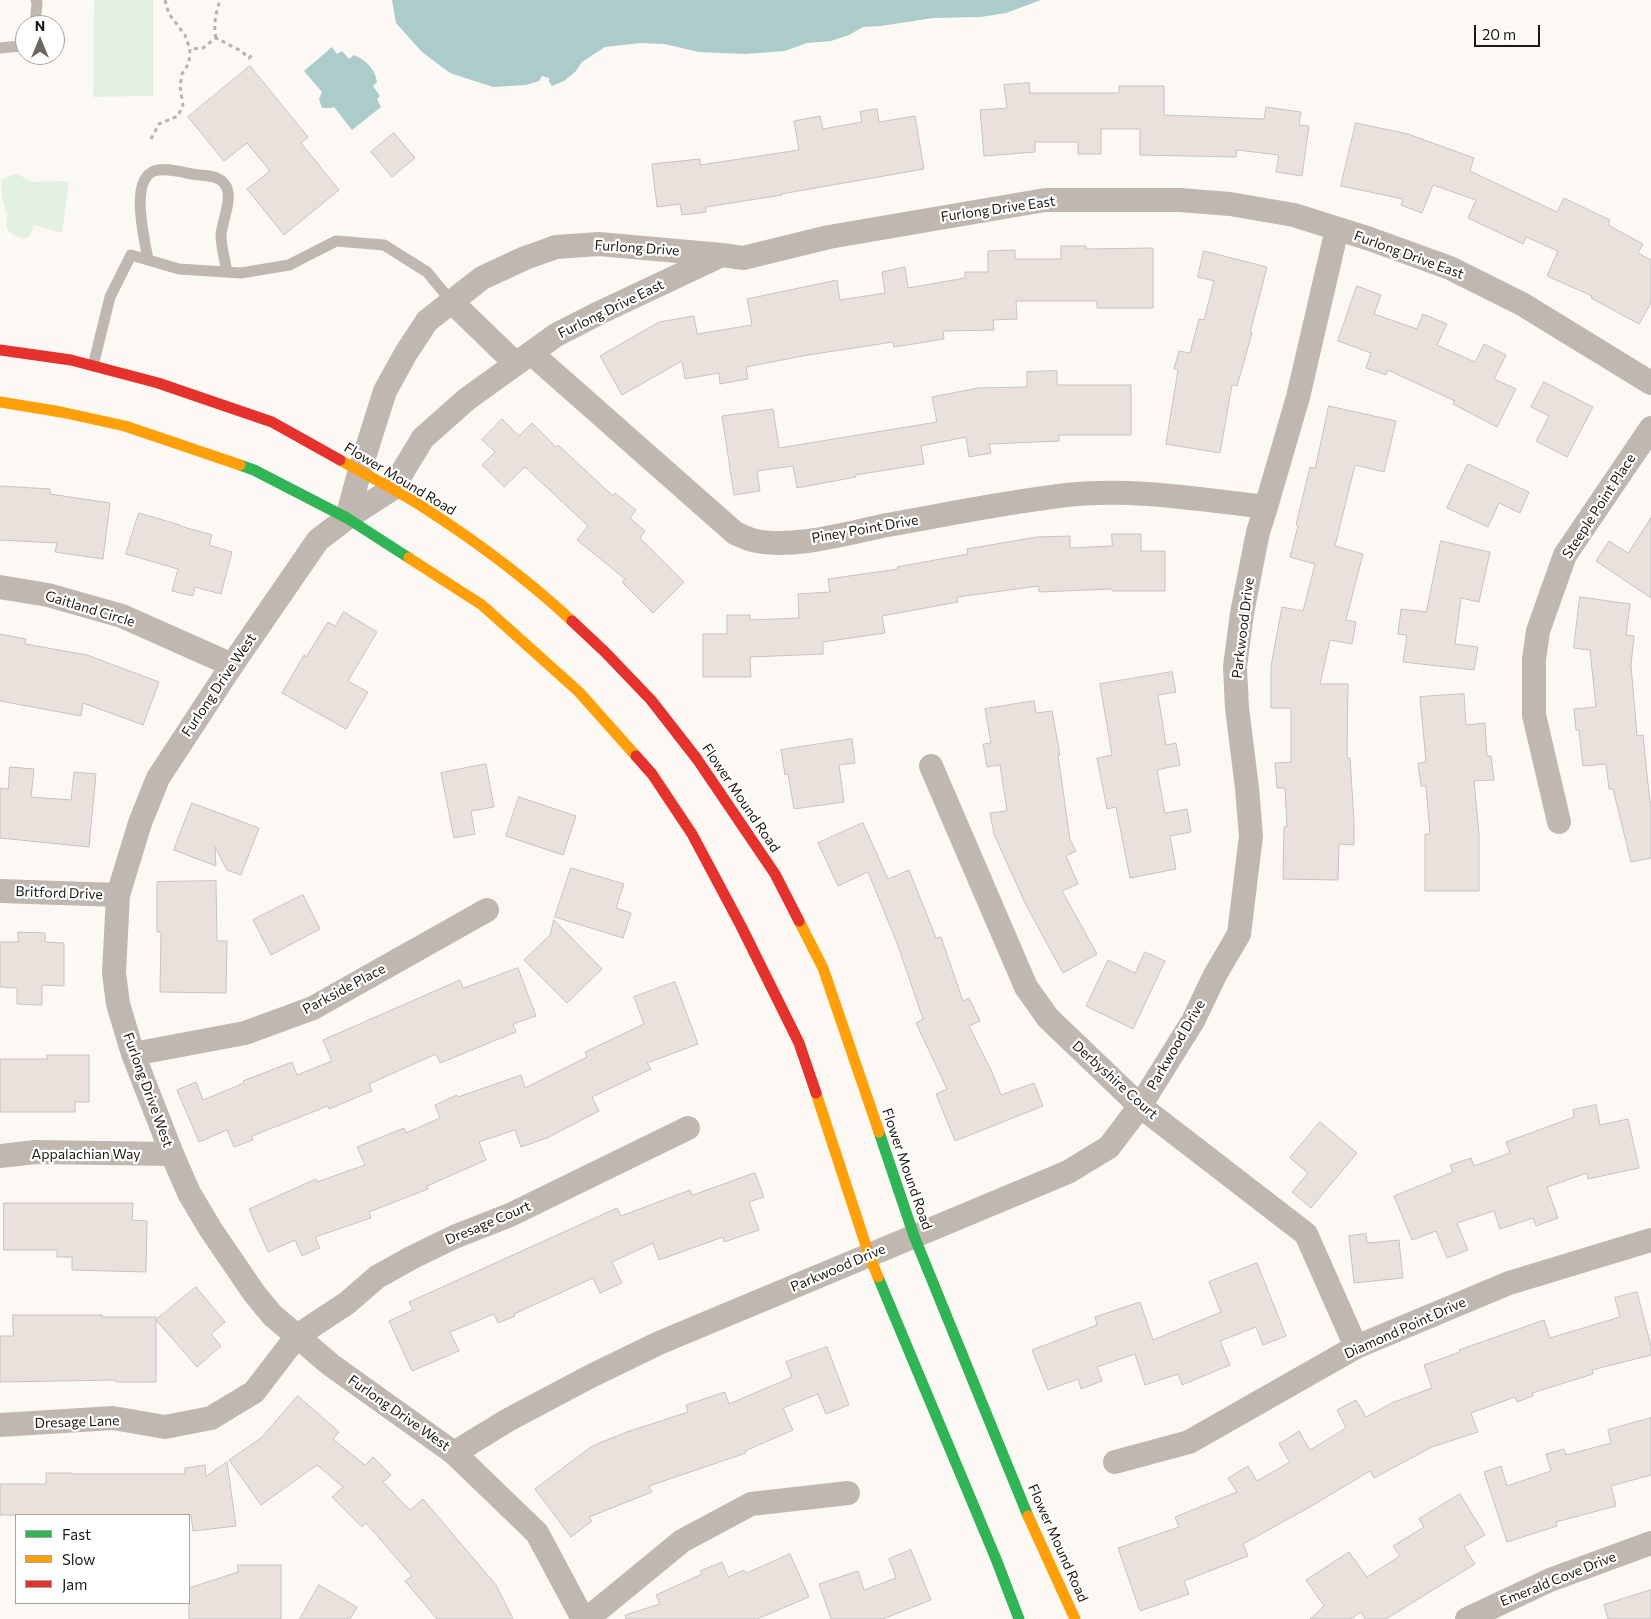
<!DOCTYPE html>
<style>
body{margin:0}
#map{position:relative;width:1651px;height:1619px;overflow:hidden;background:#fcf9f5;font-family:Commissioner,sans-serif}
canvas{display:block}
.legend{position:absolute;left:15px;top:1514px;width:175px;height:90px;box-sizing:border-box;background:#fff;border:1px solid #a5a3a0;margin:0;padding:6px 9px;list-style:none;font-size:15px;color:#1d1812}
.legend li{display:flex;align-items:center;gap:10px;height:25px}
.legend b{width:25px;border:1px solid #a5a3a0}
.north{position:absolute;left:15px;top:15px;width:50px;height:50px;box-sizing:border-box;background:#fff;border:1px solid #a5a3a0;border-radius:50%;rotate:0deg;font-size:14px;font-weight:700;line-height:20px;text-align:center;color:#1d1812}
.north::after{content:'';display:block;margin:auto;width:18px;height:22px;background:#6b6761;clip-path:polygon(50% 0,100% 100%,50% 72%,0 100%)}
.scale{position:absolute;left:1474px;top:25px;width:66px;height:22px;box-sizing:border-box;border:2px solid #1d1812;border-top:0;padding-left:6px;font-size:15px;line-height:18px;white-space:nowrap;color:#1d1812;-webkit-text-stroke:4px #fff;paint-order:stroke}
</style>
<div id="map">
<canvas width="1651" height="1619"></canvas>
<ul class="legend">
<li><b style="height:6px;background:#30b455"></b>Fast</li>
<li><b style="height:6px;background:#ff9f0a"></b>Slow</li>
<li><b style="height:6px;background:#e5322d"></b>Jam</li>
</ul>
<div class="north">N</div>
<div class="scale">20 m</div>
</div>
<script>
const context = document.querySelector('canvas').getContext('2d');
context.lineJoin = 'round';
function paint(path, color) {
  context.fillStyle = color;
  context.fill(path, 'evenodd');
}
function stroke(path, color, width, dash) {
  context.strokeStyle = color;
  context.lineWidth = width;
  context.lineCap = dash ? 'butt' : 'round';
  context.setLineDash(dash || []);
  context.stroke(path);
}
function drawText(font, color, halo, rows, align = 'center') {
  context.font = font + ' Commissioner,sans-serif';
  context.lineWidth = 4.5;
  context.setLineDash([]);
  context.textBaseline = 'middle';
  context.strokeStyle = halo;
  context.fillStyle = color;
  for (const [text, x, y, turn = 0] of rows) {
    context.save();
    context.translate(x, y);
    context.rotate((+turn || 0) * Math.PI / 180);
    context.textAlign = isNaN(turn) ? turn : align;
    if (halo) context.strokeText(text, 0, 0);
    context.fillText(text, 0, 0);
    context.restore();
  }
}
const green = new Path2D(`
 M 94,0 L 153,0 L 153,96 L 93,97 Z
 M 17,173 L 30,182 L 69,181 L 62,233 L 34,225 L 30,236 L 23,239 C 9,234 3,230 8,214 C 2,203 0,192 2,179 Z`);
const water = new Path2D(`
 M 392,0 L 1041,0 L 1006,13 L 981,17 L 933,18 L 881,26 L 863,27 L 849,35 L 831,41 L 807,43 L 785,51 L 745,54 L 699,52 L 664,44 L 640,43 L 605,47 L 582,62 L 576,71 L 564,81 L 552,86 L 549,82 L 549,78 L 542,76 L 539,81 L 526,85 L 493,87 L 450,73 L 422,52 L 396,23 Z
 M 332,47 L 337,54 L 342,51 L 349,59 L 354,55 C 366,60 375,69 377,82 L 373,86 L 380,96 L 377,99 L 381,107 L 352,130 L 334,107 L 331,108 L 322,108 L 319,99 L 322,92 L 304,71 Z`);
const building = new Path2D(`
 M 250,66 L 308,137 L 301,143 L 339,190 L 284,235 L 247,189 L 270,171 L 247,143 L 224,161 L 188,117 Z
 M 1029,83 L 1030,93 L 1119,93 L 1119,86 L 1164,86 L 1164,115 L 1264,119 L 1266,107 L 1301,112 L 1299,125 L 1309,126 L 1302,176 L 1276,172 L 1279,155 L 1237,150 L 1236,157 L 1140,155 L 1140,129 L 1101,129 L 1101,154 L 1078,154 L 1078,142 L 1035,142 L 1035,152 L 984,156 L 980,110 L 1007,108 L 1004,85 Z
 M 877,109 L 879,122 L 915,116 L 924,169 L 781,194 L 782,195 L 706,207 L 706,212 L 682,215 L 680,204 L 657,207 L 652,164 L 700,159 L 700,165 L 799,150 L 794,121 L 820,116 L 823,129 L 862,122 L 860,112 Z
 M 1356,123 L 1408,134 L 1474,158 L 1470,171 L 1557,212 L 1564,198 L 1610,220 L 1608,225 L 1643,244 L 1638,253 L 1651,260 L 1651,303 L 1639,324 L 1591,298 L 1592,296 L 1547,276 L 1558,251 L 1526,237 L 1523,244 L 1468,218 L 1476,200 L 1433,185 L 1422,213 L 1401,205 L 1403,199 L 1341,186 Z
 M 394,133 L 415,158 L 392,177 L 371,152 Z
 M 1061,246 L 1086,246 L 1086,249 L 1153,248 L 1153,308 L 1097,308 L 1097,301 L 1016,301 L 1017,319 L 993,320 L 994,330 L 943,331 L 944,339 L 894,347 L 893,342 L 808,355 L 746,367 L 748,379 L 720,384 L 719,373 L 685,379 L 682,361 L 622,395 L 600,356 L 659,322 L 694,316 L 697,334 L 752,325 L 747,299 L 837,280 L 840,300 L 885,293 L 882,272 L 905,267 L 908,288 L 965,278 L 965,272 L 988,272 L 988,251 L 1015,250 L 1015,259 L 1061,259 Z
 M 1204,251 L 1267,267 L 1250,333 L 1252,333 L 1237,386 L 1232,385 L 1220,453 L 1166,444 L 1178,370 L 1174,369 L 1179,351 L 1190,353 L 1199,319 L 1204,320 L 1214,281 L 1198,277 Z
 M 1357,286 L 1381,295 L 1374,314 L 1417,329 L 1423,314 L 1447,324 L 1437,345 L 1475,362 L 1484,344 L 1506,355 L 1494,379 L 1516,389 L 1497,427 L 1453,404 L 1455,401 L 1388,370 L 1386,375 L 1366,368 L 1371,353 L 1338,341 Z
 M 1057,371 L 1057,385 L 1131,385 L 1131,435 L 1059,435 L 1059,441 L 989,444 L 991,453 L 969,457 L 966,437 L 921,446 L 924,464 L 855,475 L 856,477 L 797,488 L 793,466 L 757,471 L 760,491 L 734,495 L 722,416 L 773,409 L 779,448 L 937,422 L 932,397 L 978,388 L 1027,387 L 1027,372 Z
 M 1544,382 L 1593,407 L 1567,457 L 1536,441 L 1549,416 L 1531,407 Z
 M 1329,406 L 1396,421 L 1384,472 L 1355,465 L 1335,546 L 1363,554 L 1346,620 L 1356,622 L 1352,644 L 1330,640 L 1320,684 L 1348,684 L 1347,758 L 1350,758 L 1354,821 L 1354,845 L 1339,844 L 1338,880 L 1283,879 L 1284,827 L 1287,827 L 1285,788 L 1277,788 L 1275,763 L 1291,762 L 1291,708 L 1271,708 L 1271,666 L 1282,607 L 1303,611 L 1315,564 L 1290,557 L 1298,526 L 1296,525 L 1310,467 L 1315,468 Z
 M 502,419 L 519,436 L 532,423 L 556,447 L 558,445 L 613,496 L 615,493 L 636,510 L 630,518 L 645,531 L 640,538 L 684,582 L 653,613 L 622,582 L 625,579 L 577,540 L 588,526 L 525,467 L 504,487 L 482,465 L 495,452 L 482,440 Z
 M 1468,464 L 1529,492 L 1520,513 L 1499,503 L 1488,527 L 1447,508 Z
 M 0,486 L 50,489 L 50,494 L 110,503 L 103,559 L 55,552 L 57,543 L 0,540 Z
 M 139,513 L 180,525 L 180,526 L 212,535 L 209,545 L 232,552 L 221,594 L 195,587 L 193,596 L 172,591 L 178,569 L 126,554 Z
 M 1651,518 L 1651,598 L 1596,561 L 1609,541 L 1628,553 Z
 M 1112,534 L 1141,534 L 1141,551 L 1165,551 L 1165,591 L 1112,591 L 1112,589 L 1039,592 L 1039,586 L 957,597 L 958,602 L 882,616 L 885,633 L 823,642 L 823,654 L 750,657 L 751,677 L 703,677 L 703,634 L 727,634 L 727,615 L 750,615 L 750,620 L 799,618 L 798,594 L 830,592 L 828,579 L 898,569 L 897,567 L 968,554 L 967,549 L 1037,537 L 1070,536 L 1070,548 L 1112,546 Z
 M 1441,541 L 1490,552 L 1479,602 L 1461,598 L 1455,644 L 1478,647 L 1474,670 L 1403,662 L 1407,635 L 1398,634 L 1401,609 L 1426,612 Z
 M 1580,597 L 1630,604 L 1626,635 L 1634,636 L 1631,665 L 1637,736 L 1643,735 L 1650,803 L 1651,802 L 1651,858 L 1631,862 L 1613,789 L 1609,789 L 1606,764 L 1583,766 L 1579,730 L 1576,730 L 1574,709 L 1596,707 L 1590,650 L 1574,648 Z
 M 344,612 L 377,632 L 348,681 L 368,692 L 346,729 L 282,693 L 304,655 L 306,657 L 328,622 L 335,626 Z
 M 0,634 L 26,639 L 25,644 L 87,655 L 159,682 L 143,725 L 83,703 L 81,716 L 0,701 Z
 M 1172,672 L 1176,692 L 1158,695 L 1166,745 L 1176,743 L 1180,765 L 1157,770 L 1165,813 L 1187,809 L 1191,832 L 1170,836 L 1176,869 L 1130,878 L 1116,807 L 1107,809 L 1097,758 L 1112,755 L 1100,684 Z
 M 1464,694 L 1466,725 L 1485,723 L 1487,756 L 1491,756 L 1494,780 L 1474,781 L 1479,834 L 1479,891 L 1425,891 L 1425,834 L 1430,834 L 1426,786 L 1421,786 L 1418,763 L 1426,762 L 1420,697 Z
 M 1034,701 L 1036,713 L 1052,711 L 1060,755 L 1058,755 L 1070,840 L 1076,851 L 1066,856 L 1078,884 L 1062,891 L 1097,954 L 1063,973 L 1026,905 L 994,834 L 990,813 L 1007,811 L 1000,765 L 987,767 L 983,744 L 991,743 L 985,709 Z
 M 852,739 L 855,763 L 839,765 L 844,802 L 794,809 L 788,774 L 785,775 L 781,750 Z
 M 486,764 L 494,807 L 471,811 L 475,834 L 454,838 L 441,773 Z
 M 10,767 L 34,769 L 31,797 L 71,800 L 74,772 L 96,774 L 89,847 L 0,838 L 0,788 L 8,789 Z
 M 519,797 L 576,816 L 563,855 L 506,836 Z
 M 192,803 L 259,828 L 241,875 L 227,870 L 215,847 L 216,866 L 174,850 Z
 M 863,823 L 888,879 L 909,870 L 936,938 L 941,937 L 963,1001 L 969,998 L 980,1021 L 969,1026 L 992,1072 L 1001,1095 L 1034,1083 L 1043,1106 L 955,1141 L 936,1094 L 947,1089 L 916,1023 L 923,1019 L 897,943 L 868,872 L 838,886 L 818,843 Z
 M 571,868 L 624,884 L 616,908 L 631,913 L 623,938 L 555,917 Z
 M 216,881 L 217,941 L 227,941 L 226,993 L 160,992 L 161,932 L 157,932 L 157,882 Z
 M 303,895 L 320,929 L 271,955 L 253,920 Z
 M 554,920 L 602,969 L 567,1003 L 524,960 L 550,935 Z
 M 18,932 L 45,933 L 45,942 L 64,943 L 64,986 L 42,985 L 42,1005 L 17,1004 L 17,988 L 0,987 L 0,942 L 18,942 Z
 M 1145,952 L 1165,961 L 1133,1029 L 1086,1006 L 1108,960 L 1135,973 Z
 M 518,968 L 536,1016 L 513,1024 L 516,1032 L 440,1063 L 436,1054 L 369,1084 L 372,1091 L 329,1109 L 328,1106 L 252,1136 L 253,1140 L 234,1147 L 227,1130 L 199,1142 L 177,1090 L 196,1082 L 203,1100 L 244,1083 L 243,1081 L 292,1062 L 297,1075 L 332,1061 L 323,1040 L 460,980 L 463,988 Z
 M 675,982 L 698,1044 L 647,1063 L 651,1069 L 592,1097 L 599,1111 L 547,1138 L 521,1147 L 515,1130 L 479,1142 L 486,1160 L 427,1186 L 428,1189 L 369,1212 L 371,1218 L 315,1237 L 320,1248 L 302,1256 L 295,1240 L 268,1252 L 249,1209 L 316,1179 L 317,1182 L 365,1165 L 357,1147 L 404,1128 L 406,1133 L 440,1118 L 435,1105 L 457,1095 L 458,1097 L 521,1075 L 525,1088 L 587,1057 L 585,1052 L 644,1024 L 634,997 Z
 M 47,1055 L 89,1055 L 89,1102 L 75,1102 L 75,1112 L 0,1112 L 0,1059 L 47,1059 Z
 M 1596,1105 L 1600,1125 L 1628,1119 L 1639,1168 L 1588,1179 L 1587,1173 L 1547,1187 L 1558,1218 L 1536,1226 L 1533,1218 L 1500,1229 L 1494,1211 L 1457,1223 L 1468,1250 L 1447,1258 L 1436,1231 L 1412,1240 L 1394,1196 L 1453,1172 L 1450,1165 L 1471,1158 L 1474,1166 L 1510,1153 L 1506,1142 L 1574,1117 L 1573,1110 Z
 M 1320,1122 L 1357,1153 L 1311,1208 L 1292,1192 L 1308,1173 L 1290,1158 Z
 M 755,1173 L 764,1197 L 749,1202 L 759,1230 L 724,1242 L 723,1237 L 659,1260 L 653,1243 L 612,1262 L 622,1283 L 600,1293 L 593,1278 L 514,1314 L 515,1316 L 498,1323 L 494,1314 L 450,1332 L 459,1351 L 412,1371 L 389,1321 L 413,1310 L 409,1302 L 617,1208 L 621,1216 L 690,1190 L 692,1195 Z
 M 4,1203 L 133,1203 L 132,1220 L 147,1221 L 146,1272 L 72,1270 L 72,1257 L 57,1257 L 57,1250 L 4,1250 Z
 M 1366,1234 L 1367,1243 L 1399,1240 L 1403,1278 L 1354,1283 L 1349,1236 Z
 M 1257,1263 L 1286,1336 L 1263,1345 L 1256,1327 L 1220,1341 L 1230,1365 L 1182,1385 L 1178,1374 L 1145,1385 L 1135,1354 L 1097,1367 L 1102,1381 L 1081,1389 L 1078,1379 L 1048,1390 L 1032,1350 L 1097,1325 L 1095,1317 L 1140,1302 L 1153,1340 L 1221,1312 L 1209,1282 Z
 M 196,1287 L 225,1322 L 211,1334 L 221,1346 L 197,1367 L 156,1320 Z
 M 1637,1292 L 1651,1346 L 1651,1355 L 1592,1370 L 1593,1374 L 1532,1393 L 1533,1396 L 1517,1402 L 1515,1397 L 1471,1413 L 1478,1432 L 1432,1447 L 1374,1478 L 1370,1471 L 1315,1504 L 1243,1544 L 1248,1556 L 1184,1581 L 1189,1594 L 1140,1611 L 1118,1548 L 1179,1527 L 1175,1517 L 1237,1492 L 1228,1478 L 1248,1466 L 1257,1481 L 1290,1462 L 1279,1444 L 1299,1431 L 1310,1450 L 1346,1428 L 1337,1410 L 1356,1400 L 1366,1417 L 1394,1402 L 1432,1388 L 1424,1365 L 1460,1352 L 1459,1350 L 1544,1320 L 1550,1338 L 1620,1317 L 1615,1298 Z
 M 13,1315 L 102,1315 L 102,1317 L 156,1317 L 156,1382 L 116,1382 L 116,1380 L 0,1382 L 0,1336 L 13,1336 Z
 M 827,1347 L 849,1405 L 826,1414 L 818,1394 L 783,1408 L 793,1430 L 745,1451 L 746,1453 L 649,1486 L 652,1492 L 589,1517 L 592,1521 L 571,1537 L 535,1489 L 592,1446 L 627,1432 L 688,1412 L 686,1405 L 725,1392 L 729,1404 L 792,1377 L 786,1362 Z
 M 298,1396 L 339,1432 L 333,1439 L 365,1465 L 373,1457 L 391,1475 L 383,1482 L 410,1510 L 423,1499 L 496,1585 L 513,1619 L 437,1619 L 405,1581 L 412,1576 L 366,1523 L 362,1527 L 332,1497 L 343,1487 L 317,1465 L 261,1505 L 229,1460 L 261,1438 Z
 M 1651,1418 L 1651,1475 L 1611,1486 L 1616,1506 L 1556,1522 L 1557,1526 L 1507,1542 L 1484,1472 L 1501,1466 L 1507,1486 L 1551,1471 L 1546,1454 L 1564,1449 L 1566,1455 L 1611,1443 L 1608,1430 Z
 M 227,1462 L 236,1526 L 193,1531 L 191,1515 L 0,1515 L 0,1484 L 46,1484 L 46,1473 L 72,1473 L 72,1474 L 185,1474 L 185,1468 L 205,1465 L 206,1476 Z
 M 1460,1494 L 1485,1535 L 1464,1547 L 1475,1564 L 1386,1619 L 1365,1619 L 1361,1612 L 1351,1619 L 1310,1619 L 1324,1606 L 1306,1580 L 1349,1552 L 1367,1577 L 1400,1556 L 1393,1546 L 1424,1527 L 1419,1519 Z
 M 911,1550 L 931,1600 L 883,1619 L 831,1619 L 819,1584 L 858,1571 L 864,1590 L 896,1578 L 889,1559 Z
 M 790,1554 L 809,1597 L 757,1619 L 626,1619 L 625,1615 L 660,1604 L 656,1595 L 702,1574 L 700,1571 L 722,1562 L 728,1577 L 744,1570 L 746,1573 Z
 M 238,1565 L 281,1565 L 281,1619 L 189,1619 L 189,1588 L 238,1572 Z
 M 319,1585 L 357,1607 L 350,1619 L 300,1619 Z
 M 1651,1590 L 1651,1619 L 1608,1619 L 1604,1605 Z`);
const path = new Path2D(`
 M 165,0 L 169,14 L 185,35 L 190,49
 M 216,38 C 213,24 216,13 220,0
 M 151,139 L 159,124 L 178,116 L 183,105 L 180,86 L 182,74 L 189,63 L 190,49 L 203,48 L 216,38 L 241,51 L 249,58 L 253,54`);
const lane = new Path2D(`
 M 35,25 L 37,3 L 36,0
 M 0,48 L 21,46 L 25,42
 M 148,260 C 145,240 129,181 154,171 C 165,167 181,172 192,174 C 203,176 219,174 226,186 C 233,198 222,222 221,235 C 221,247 225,260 227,272
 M 93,366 L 110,297 L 131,255 L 179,269 L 241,273 L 289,265 L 336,241 L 384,245 L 427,272 L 451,301`);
const street = new Path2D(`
 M 451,301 L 516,364
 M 531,353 L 735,533 C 740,535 746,538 752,540 C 791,550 848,533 887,525 C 944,515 1001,503 1059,496 C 1128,487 1198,499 1266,507
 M 347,518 L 360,470 L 385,391 L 406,353 L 427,321 L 482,278 L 525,258 L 556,247 L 599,244 L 722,255 L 743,258 L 829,237 L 1045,200 L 1180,200 L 1230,204 L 1294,215 L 1370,239 L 1450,268 L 1522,304 L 1651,383
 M 0,587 L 48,595 L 122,616 L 232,665
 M 931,766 L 1026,987 L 1048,1018 L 1140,1106 L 1306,1234 L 1356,1347
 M 1559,822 L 1534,715 L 1534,660 L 1538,631 L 1565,555 L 1651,428
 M 0,891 L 118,895
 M 133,1054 L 245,1033 L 313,1008 L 487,910
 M 0,1156 L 35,1152 L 172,1154
 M 0,1425 L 113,1418 L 165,1427 L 211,1418 L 254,1392 L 297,1336 L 347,1303 L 377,1277 L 411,1258 L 454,1237 L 510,1215 L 688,1128
 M 454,1453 L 508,1420 L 591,1376 L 659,1343 L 1068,1172 L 1109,1147 L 1140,1106 L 1193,1021 L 1215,975 L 1239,934 L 1251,836 L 1247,788 L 1237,708 L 1235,667 L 1242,613 L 1258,532 L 1266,507 L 1298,397 L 1337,229
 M 1115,1462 L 1189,1442 L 1356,1347 L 1509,1283 L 1651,1240
 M 583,1619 L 537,1533 L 454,1453 L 331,1365 L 272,1315 L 254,1293 L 211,1230 L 189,1193 L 172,1154 L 133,1054 L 118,1004 L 114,973 L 118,895 L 140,823 L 158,778 L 232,665 L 318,540 L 347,518 L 392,489 L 423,438 L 467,399 L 556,335 L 599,313 L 722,255
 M 587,1619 L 682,1541 L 751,1504 L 848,1493
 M 1467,1619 L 1550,1580 L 1651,1543`);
const fast = new Path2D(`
 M 240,465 L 254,470 L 347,518 L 409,558
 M 879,1132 L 914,1236 L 1028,1516
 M 878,1277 L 996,1559 L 1019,1619`);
const slow = new Path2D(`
 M 0,402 L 61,412 L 125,426 L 240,465
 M 340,460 C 368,476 399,491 426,509 C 477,542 527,579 572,621
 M 409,558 L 482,605 L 579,692 L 636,756
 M 799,921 L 823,968 L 879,1132
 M 816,1093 L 869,1255 L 878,1277
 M 1028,1516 L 1075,1619`);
const jam = new Path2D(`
 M 0,350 L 71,360 L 158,383 L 272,422 L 340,460
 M 572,621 L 605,652 L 651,700 L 697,759 L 775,874 L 799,921
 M 636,756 L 652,774 L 692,834 L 741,926 L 799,1043 L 816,1093`);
const streetNames = [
 ["Furlong Drive East",998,209,-8],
 ["Furlong Drive",637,248,4],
 ["Furlong Drive East",1409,255,20],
 ["Furlong Drive East",611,309,-26],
 ["Flower Mound Road",400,479,31],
 ["Steeple Point Place",1599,506,-57],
 ["Piney Point Drive",865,529,-10],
 ["Gaitland Circle",90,609,17],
 ["Parkwood Drive",1243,628,-83],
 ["Furlong Drive West",219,685,-56],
 ["Flower Mound Road",741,798,56],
 ["Britford Drive",59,893,2],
 ["Parkside Place",344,989,-28],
 ["Parkwood Drive",1176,1045,-60],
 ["Derbyshire Court",1115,1080,42],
 ["Furlong Drive West",148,1090,70],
 ["Appalachian Way",86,1154],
 ["Flower Mound Road",907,1169,71],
 ["Dresage Court",488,1223,-23],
 ["Parkwood Drive",838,1268,-23],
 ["Diamond Point Drive",1405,1328,-24],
 ["Furlong Drive West",399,1413,35],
 ["Dresage Lane",77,1422,-2],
 ["Flower Mound Road",1058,1543,66],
 ["Emerald Cove Drive",1558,1579,-22]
];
paint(green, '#e3f1e2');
paint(water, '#abccca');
paint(building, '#eae1dd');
stroke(building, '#c7c2bf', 1);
stroke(path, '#b9b2ac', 3, [4, 4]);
stroke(lane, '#c1b7b1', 11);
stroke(street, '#c1b7b1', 24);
stroke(fast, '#30b455', 11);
stroke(slow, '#ff9f0a', 11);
stroke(jam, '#e5322d', 11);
drawText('14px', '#1d1812', '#fff', streetNames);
</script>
